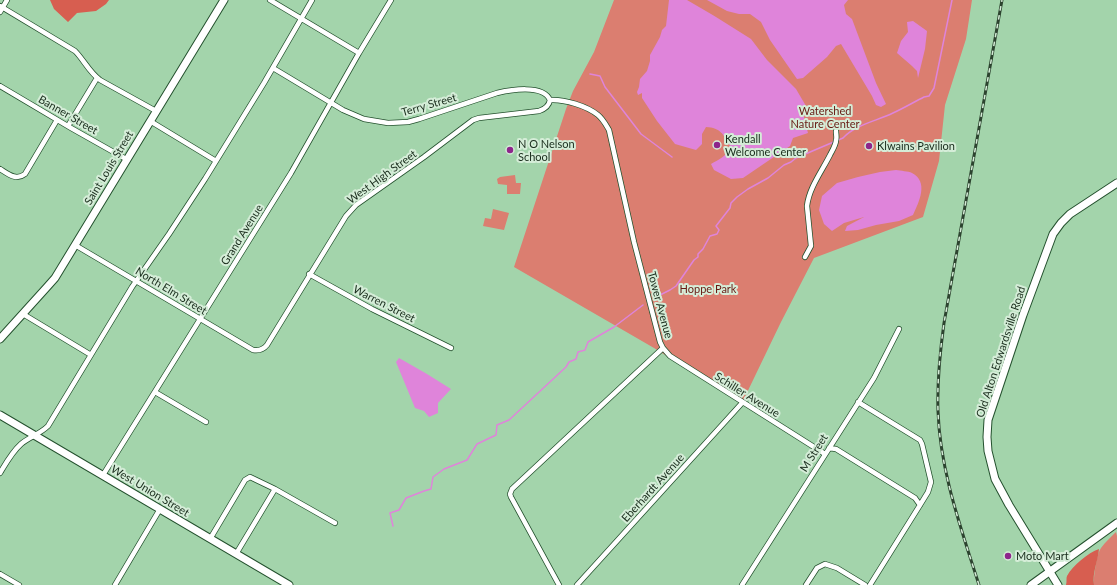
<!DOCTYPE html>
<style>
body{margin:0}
canvas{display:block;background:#a3d4ab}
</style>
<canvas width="1117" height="585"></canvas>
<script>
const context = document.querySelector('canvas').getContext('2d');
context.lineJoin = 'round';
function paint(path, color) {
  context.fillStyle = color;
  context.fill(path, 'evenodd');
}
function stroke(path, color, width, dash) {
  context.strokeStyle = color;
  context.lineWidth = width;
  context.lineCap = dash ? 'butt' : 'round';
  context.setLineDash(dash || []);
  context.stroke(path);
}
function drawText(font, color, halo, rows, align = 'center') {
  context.font = font + ' Lato,sans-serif';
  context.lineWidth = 4;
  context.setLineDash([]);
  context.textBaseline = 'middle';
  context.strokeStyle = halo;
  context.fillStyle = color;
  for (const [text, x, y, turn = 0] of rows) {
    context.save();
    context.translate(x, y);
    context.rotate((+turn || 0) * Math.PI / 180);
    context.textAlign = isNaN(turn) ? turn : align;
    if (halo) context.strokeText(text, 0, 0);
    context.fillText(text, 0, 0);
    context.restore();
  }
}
const green = new Path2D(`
 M 614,0 L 972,0 L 966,39 L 945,105 L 939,161 L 923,217 L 814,258 L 781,322 L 742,403 L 654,348 L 514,267 L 566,109 L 573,91 L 594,52 Z
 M 515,175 L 516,183 L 521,183 L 520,194 L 507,194 L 507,185 L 498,184 L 497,179 L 500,177 Z
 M 493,209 L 509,213 L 504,230 L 483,226 L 485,218 L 491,219 Z
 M 1116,532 L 1117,536 L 1117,584 L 1116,585 L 1094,585 C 1093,579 1097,553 1101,548 C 1105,542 1111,537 1116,532 Z`);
const forest = new Path2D(`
 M 50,0 L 109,0 L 106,4 L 96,11 L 77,13 L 68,22 L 54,9 Z
 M 1099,549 C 1098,561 1092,573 1094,585 L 1066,585 C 1067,582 1066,578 1067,576 C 1073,565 1088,553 1099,549 Z`);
const water = new Path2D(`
 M 669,0 L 687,0 L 711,14 L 716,17 L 751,39 L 767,60 L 796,89 L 806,106 L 804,118 L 808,133 L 793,138 L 790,146 L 743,178 L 731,179 L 714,170 L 711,164 C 719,159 727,157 730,146 C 723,134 721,128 706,127 L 702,134 L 702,144 L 696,150 L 675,144 L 657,121 L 642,98 L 642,93 L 638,95 L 637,92 L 639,87 L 640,79 L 647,71 L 650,61 L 650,55 L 660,37 L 662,30 L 666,26 Z
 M 707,0 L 848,0 L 844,5 L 846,14 L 852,19 L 876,83 L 886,104 L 881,107 L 876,105 L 872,96 L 841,44 L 836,46 L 827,57 L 803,78 L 797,79 L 770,40 L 761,22 L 750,14 L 739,14 L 727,11 Z
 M 913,21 L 927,31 L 925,49 L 918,78 L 917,71 L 912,66 L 897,53 L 901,41 L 908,32 L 907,22 Z
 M 896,170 C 901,171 908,171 912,173 C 929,182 919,202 913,215 L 899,221 L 876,225 L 858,230 L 845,231 L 847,226 L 864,217 L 844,223 L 832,231 L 824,224 L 819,210 L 822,196 L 837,183 L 858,177 L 880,172 Z
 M 399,358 L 427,374 L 451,389 L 438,403 L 438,413 L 429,417 L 424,411 L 415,408 L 396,362 Z`);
const stream = new Path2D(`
 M 590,74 L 600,76 L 605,87 L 641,134 L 672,157
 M 658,296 L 670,290 L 676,286 L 694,260 L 698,257 L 698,254 L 703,249 L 710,236 L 717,234 L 719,230 L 716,226 L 730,208 L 731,203 L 737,197 L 748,189 L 768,178 L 784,165 L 791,162 L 796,158 L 843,138 C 856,124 877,121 893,113 C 904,108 914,102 924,97 L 929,96 L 934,88 L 952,0
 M 393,526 L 390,513 L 399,510 L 406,498 L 424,491 L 431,489 L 433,477 L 444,469 L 467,460 L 477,444 L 496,435 L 497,425 L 509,420 L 566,367 L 569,362 L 576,359 L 578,352 L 585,350 L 588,342 L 614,327 L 643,305`);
const street = new Path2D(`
 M 270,0 L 359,53
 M 0,6 L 75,51 C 84,60 89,72 100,80 L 156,111
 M 0,12 L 7,0
 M 273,68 L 343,110 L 364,119 L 388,123 L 408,122 L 419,119 L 497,93 C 510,90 543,84 550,100
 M 0,86 L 71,128 L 126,159
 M 550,100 C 564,99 587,106 598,115 C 603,119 606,125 609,130 L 634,242 L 660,342 L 663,348 L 670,356 L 825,454
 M 150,121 L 216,161
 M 68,126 L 97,78
 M 0,169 C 8,174 16,181 25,174 L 57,120
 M 75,245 L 253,350 C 259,351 263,350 267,345 L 346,216 L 356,205 L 424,157 L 473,120 L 479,118 L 539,111 C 545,109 549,106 550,100
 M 805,257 L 811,246 L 807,206 C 809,188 822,171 830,155 C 832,151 836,145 836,140 C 837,138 836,134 836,131
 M 309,274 L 372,309 L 451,348
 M 23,314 L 91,355
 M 155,392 L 206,422
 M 858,402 L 920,440 L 922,444 L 931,482 L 928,492 L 920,505 L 870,585
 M 829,448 L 836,449 L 915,498 L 920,505
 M 0,473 C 6,463 12,452 21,444 C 29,437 40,434 48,426 L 132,287 L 169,234 L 205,179 L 264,83 L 312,0
 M 103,475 L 291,173 L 359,53 L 391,0
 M 210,539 L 245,480 L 250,477 L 275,489 L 335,523
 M 236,554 L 275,489
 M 0,574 L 19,585
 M 115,585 L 160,509
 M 559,585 L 511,497 L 510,494 L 512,489 L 663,348
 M 577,585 L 742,403
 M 742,585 L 874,378 L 899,329
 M 806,585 L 817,568 L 825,564 L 837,568 L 865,585`);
const secondary = new Path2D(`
 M 0,415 L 289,585
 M 1058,585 L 1009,505 L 995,479 L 988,451 L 987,437 L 988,420 L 1023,315 L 1053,234 L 1061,223 L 1070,214 L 1117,183`);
const primary = new Path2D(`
 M 0,339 L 47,287 L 55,278 L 224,0
 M 1031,585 L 1117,523`);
const rail = new Path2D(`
 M 979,585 C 961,528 940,471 938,411 C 937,381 940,352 944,323 L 1002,0`);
const markers = [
 [717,145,4,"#8d258b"],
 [869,146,4,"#8d258b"],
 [510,150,4,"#8d258b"],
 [1008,556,4,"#8d258b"]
];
const streetNames = [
 ["Terry Street",429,105,-16],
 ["Banner Street",68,115,30],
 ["Saint Louis Street",109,168,-59],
 ["West High Street",382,177,-36],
 ["Grand Avenue",242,235,-58],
 ["North Elm Street",171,291,31],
 ["Warren Street",384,304,27],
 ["Tower Avenue",660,305,75],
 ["Old Alton Edwardsville Road",1001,352,-72],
 ["Schiller Avenue",747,395,32],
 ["M Street",814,453,-58],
 ["Eberhardt Avenue",653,488,-48],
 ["West Union Street",150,491,31]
];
const parkNames = [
 ["Watershed",825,111],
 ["Nature Center",825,124],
 ["Hoppe Park",708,289]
];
const poiNames = [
 ["Kendall",725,139],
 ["Welcome Center",725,152],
 ["N O Nelson",518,144],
 ["School",518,157],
 ["Klwains Pavilion",877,146],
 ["Moto Mart",1016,556]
];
paint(green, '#db7e70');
paint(forest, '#d75e50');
paint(water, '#df84da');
stroke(stream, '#df84da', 1.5);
stroke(street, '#24512e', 6);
stroke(secondary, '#24512e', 9);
stroke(primary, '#24512e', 9);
stroke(street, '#fff', 4.5);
stroke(secondary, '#fff', 7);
stroke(primary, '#fff', 7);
stroke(rail, '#2c432f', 3);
stroke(rail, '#d5edd8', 1.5, [4.5]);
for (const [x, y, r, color] of markers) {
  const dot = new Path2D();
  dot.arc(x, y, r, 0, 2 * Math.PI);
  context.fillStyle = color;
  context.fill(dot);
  stroke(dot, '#d5edd8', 1.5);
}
drawText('11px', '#192c1c', '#d5edd8', streetNames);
drawText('11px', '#671a13', '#d5edd8', parkNames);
drawText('11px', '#192c1c', '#d5edd8', poiNames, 'left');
</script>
